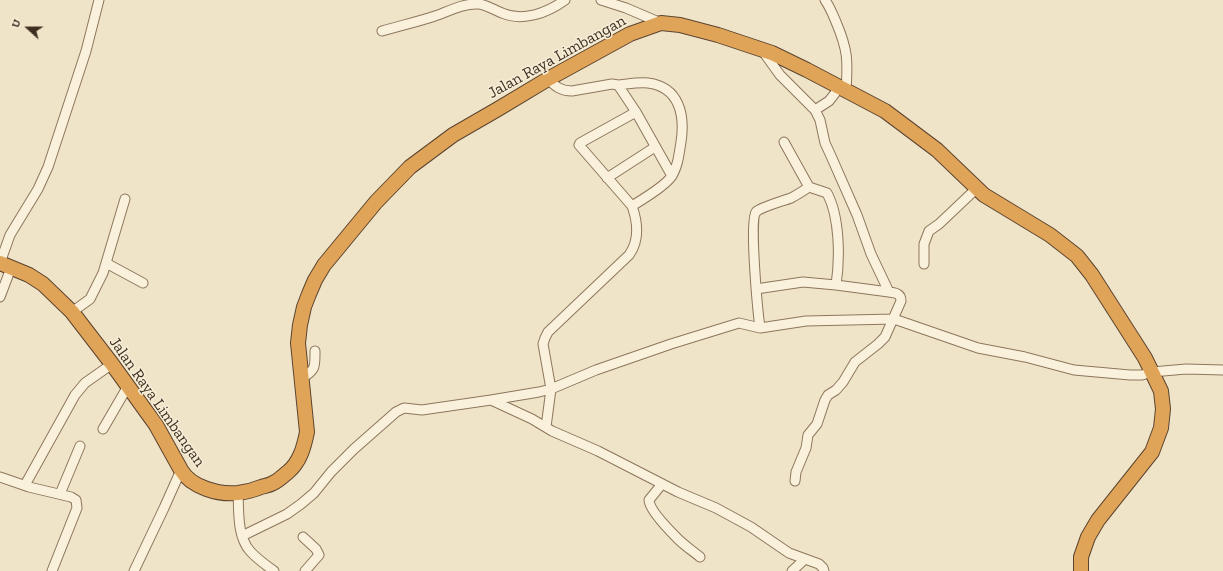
<!DOCTYPE html>
<style>
body{margin:0}
#map{position:relative;width:1223px;height:571px;overflow:hidden;background:#f0e4c8;font-family:"Zilla Slab",serif}
canvas{display:block}
.north{position:absolute;left:8px;top:8px;width:40px;height:40px;-webkit-text-stroke:3px #f7eed8;paint-order:stroke;rotate:291deg;font-size:11px;font-weight:700;line-height:16px;text-align:center;color:#3d2e20}
.north::after{content:'';display:block;margin:auto;width:14px;height:18px;background:#3d2e20;clip-path:polygon(50% 0,100% 100%,50% 72%,0 100%)}
</style>
<div id="map">
<canvas width="1223" height="571"></canvas>
<div class="north">U</div>
</div>
<script>
const context = document.querySelector('canvas').getContext('2d');
context.lineJoin = 'round';
function stroke(path, color, width, dash) {
  context.strokeStyle = color;
  context.lineWidth = width;
  context.lineCap = dash ? 'butt' : 'round';
  context.setLineDash(dash || []);
  context.stroke(path);
}
function drawText(font, color, halo, rows, align = 'center') {
  context.font = font + ' "Zilla Slab",serif';
  context.lineWidth = 3;
  context.setLineDash([]);
  context.textBaseline = 'middle';
  context.strokeStyle = halo;
  context.fillStyle = color;
  for (const [text, x, y, turn = 0] of rows) {
    context.save();
    context.translate(x, y);
    context.rotate((+turn || 0) * Math.PI / 180);
    context.textAlign = isNaN(turn) ? turn : align;
    if (halo) context.strokeText(text, 0, 0);
    context.fillText(text, 0, 0);
    context.restore();
  }
}
const minor = new Path2D(`
 M 601,0 L 626,8 L 661,23
 M 825,0 C 830,7 833,15 836,22 C 848,50 848,61 846,90
 M 382,31 C 399,26 417,22 435,16 C 449,11 464,3 479,4 C 487,5 494,10 502,13 C 523,22 547,13 565,0
 M 762,50 L 780,75 L 815,110 L 820,120 L 825,143 L 831,156 L 857,215 L 871,254 L 889,292 L 836,285 C 840,259 840,217 827,193 L 809,187 L 784,142
 M 548,79 C 556,87 561,91 572,91 L 612,84 L 618,85 L 636,112 L 672,176
 M 618,85 C 628,84 639,82 648,83 C 680,87 685,116 681,142 C 679,154 678,167 671,177 C 664,187 643,199 632,206
 M 815,110 L 829,101 L 840,87
 M 607,178 L 655,147
 M 0,263 L 10,235 L 38,189 L 48,167 L 86,51 L 99,0
 M 106,263 L 143,283
 M 924,264 L 924,244 L 929,231 L 939,224 L 977,188
 M 756,289 L 803,282 L 836,285
 M 0,297 L 11,268
 M 72,312 L 90,299 L 103,273 L 125,199
 M 760,328 C 758,313 749,220 756,212 C 761,207 783,201 791,198 C 797,195 803,191 809,187
 M 301,379 C 316,370 315,367 315,351
 M 491,400 L 532,419 L 552,431 L 598,451 L 678,492 L 716,508 L 751,527 L 789,553 L 819,564 L 823,568 L 824,571
 M 546,427 L 551,389 L 543,344 L 545,338 L 548,332 L 629,255 C 640,240 638,223 632,206 L 579,145 L 580,143 L 636,112
 M 103,429 L 128,386
 M 0,477 L 29,487 L 71,497 L 76,500 L 77,508 L 52,571
 M 795,481 L 796,472 L 806,448 L 808,435 L 817,424 L 825,400 L 828,395 L 836,390 L 843,382 L 855,362 L 878,344 L 885,337 L 901,301 C 901,293 895,293 889,292
 M 662,484 L 649,500 C 649,510 671,532 678,539 C 685,546 693,551 700,557
 M 25,485 L 75,395 L 85,383 L 112,364
 M 238,493 C 239,512 237,536 250,551 C 257,559 266,565 274,571
 M 60,494 L 80,446
 M 242,536 L 287,514 L 301,504 L 314,493 L 331,472 L 354,449 L 396,412 L 404,408 L 422,410 L 491,400 L 539,392 L 551,389 L 596,370 L 671,344 L 739,323 L 760,328 L 806,321 L 894,319 L 978,348 L 1025,357 L 1074,370 L 1130,375 L 1142,375 L 1152,372 L 1186,369 L 1223,370
 M 303,537 L 316,549 L 319,555 L 305,571
 M 134,571 L 164,508 L 181,470
 M 792,571 L 805,559`);
const highway = new Path2D(`
 M 0,263 L 29,275 L 43,284 L 72,312 L 112,364 L 156,425 L 181,470 C 191,487 218,495 238,493 C 246,492 254,490 261,487 C 265,486 270,485 273,483 C 278,481 283,476 288,472 C 300,462 304,447 307,432 L 298,343 L 300,325 L 304,307 L 309,294 L 315,280 L 324,265 L 376,202 L 410,167 L 453,135 L 498,109 L 548,79 L 630,34 L 661,23 L 680,25 L 718,35 L 772,53 L 807,70 L 885,111 L 937,150 L 984,195 L 1050,235 L 1077,256 L 1092,275 L 1145,358 L 1161,391 L 1163,409 L 1161,428 L 1152,452 L 1098,520 L 1088,537 L 1081,557 L 1081,571`);
const streetNames = [
 ["Jalan Raya Limbangan",557,57,-29],
 ["Jalan Raya Limbangan",157,402,55]
];
stroke(minor, '#8d765c', 11);
stroke(highway, '#5b4430', 16);
stroke(minor, '#faf1dc', 9);
stroke(highway, '#e0a458', 14);
drawText('16px', '#3d2e20', '#f7eed8', streetNames);
</script>
